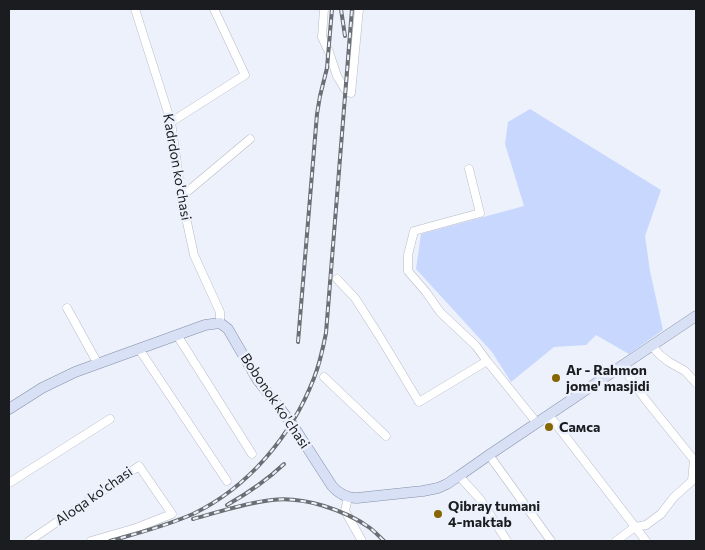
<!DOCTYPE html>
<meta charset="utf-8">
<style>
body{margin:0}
#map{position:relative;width:705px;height:550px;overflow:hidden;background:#edf1fb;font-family:Commissioner,sans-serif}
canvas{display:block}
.frame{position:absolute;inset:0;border:10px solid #1a1c1f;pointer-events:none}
</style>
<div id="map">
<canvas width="705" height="550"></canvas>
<div class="frame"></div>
</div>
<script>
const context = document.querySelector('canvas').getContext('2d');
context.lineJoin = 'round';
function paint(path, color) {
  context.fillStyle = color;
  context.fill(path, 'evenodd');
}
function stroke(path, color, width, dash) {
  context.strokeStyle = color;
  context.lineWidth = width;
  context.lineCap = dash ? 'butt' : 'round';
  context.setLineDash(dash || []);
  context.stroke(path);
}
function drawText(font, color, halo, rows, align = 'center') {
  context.font = font + ' Commissioner,sans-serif';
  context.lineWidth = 5;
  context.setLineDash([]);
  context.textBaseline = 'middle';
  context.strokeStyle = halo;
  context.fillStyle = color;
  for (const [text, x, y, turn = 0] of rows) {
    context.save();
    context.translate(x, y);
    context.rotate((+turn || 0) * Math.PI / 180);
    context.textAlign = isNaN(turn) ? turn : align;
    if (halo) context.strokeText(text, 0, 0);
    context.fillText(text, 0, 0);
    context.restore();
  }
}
const green = new Path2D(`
 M 530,109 L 661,190 L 645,236 L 650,271 L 663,330 L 629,354 L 596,335 L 586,345 L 554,347 L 511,382 L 492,352 L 416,269 L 421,234 L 524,206 L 505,144 L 508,122 Z`);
const minor = new Path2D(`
 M 135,9 L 171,122 L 182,199 L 194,255 L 220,312 L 220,323
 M 324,9 L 322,37 L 329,52 L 337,76 L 346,91 L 351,93 L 359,9
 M 171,122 L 245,75 L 214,9
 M 469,169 L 480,213 L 414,231 L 408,255 L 408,271 L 426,292 L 440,312 L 476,346 L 487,361 L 537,423
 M 182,196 L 250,139
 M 337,279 L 355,298 L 380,337 L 419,402 L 487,361
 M 67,308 L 98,364
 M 177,335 L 252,454
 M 652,346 L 660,355 L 669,362 L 685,371 L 696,383
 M 139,349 L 227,481
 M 324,377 L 386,436
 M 549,415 L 646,541
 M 489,455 L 551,541
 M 459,476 L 480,499 L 507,541
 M 9,483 L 110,419
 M 348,497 L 345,511 L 362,541
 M 29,541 L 139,466 L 172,514 L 136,528 L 91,541
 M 616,541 L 635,527 L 646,525 L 661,514 L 674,497 L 692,481 L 694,460 L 645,399 L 622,366`);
const major = new Path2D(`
 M 9,409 L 42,388 L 75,372 L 205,325 L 220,323 L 228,329 L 257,379 L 292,424 L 332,486 C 339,494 346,498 357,498 L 423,491 L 438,488 L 447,484 L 459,476 L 489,455 L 696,316`);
const rail = new Path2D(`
 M 341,9 L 345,36
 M 298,342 L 317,114 L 320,96 L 327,68 L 332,9
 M 227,505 C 248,493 266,481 284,464
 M 193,519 C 219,512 245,503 272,500 C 303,496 345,510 370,528 C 375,532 380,537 384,541
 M 110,541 C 138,533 166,526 193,514 C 249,487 292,435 314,378 C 320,363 323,348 326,333 L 352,9`);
const markers = [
 [556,378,5,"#856600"],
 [549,427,5,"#856600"],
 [438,514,5,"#856600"]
];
const streetNames = [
 ["Kadrdon ko'chasi",177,167,80],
 ["Bobonok ko'chasi",275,401,56],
 ["Aloqa ko'chasi",94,496,-35]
];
const poiNames = [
 ["Ar - Rahmon",566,370],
 ["jome' masjidi",566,386],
 ["Самса",559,427],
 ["Qibray tumani",448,506],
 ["4-maktab",448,522]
];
paint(green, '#c8d7fd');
stroke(minor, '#b7bac4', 9);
stroke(major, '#838ea6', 11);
stroke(minor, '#fff', 8);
stroke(major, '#d7e0f5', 10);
stroke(rail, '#6b6e73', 4);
stroke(rail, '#edf1fb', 2, [5.5]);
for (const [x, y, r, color] of markers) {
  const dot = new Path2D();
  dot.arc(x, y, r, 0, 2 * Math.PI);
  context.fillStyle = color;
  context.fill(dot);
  stroke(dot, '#edf1fb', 2);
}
drawText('14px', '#1a1c1f', '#edf1fb', streetNames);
drawText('bold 14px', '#1a1c1f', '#edf1fb', poiNames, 'left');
</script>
